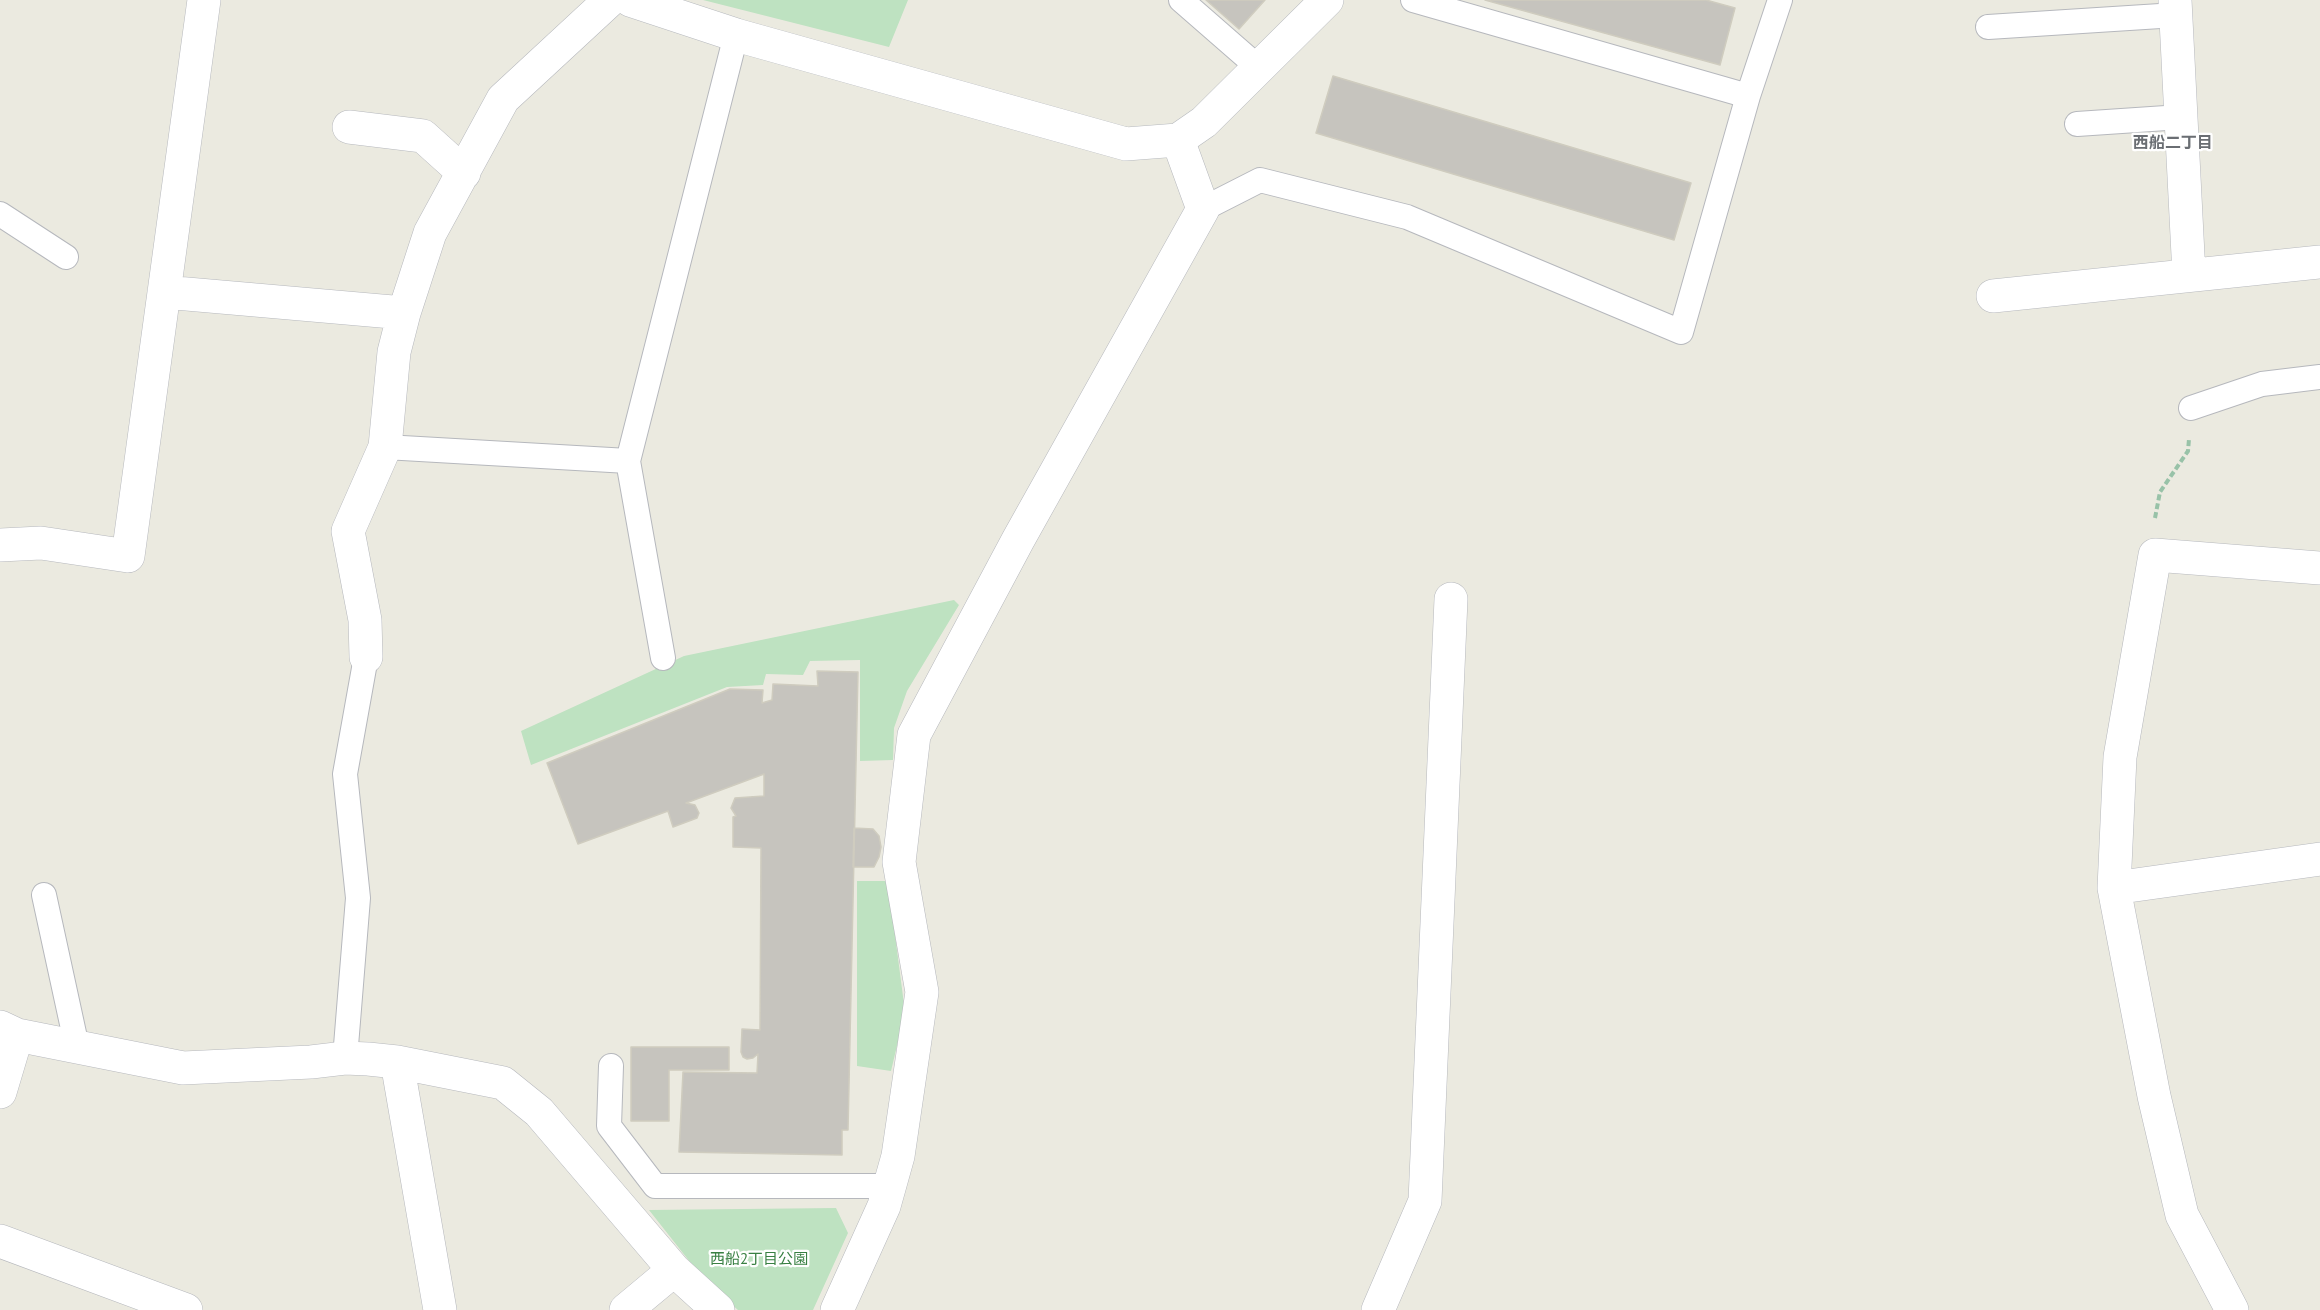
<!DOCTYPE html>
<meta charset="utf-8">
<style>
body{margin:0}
canvas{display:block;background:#ebeae0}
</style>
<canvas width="2320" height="1310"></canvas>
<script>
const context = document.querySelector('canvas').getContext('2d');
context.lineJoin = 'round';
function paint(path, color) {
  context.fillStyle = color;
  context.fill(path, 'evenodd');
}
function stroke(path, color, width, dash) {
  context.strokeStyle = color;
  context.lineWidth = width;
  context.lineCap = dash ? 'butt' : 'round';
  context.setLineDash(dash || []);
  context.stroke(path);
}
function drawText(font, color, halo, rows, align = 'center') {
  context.font = font + ' "PT Sans","Noto Sans JP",sans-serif';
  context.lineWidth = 4.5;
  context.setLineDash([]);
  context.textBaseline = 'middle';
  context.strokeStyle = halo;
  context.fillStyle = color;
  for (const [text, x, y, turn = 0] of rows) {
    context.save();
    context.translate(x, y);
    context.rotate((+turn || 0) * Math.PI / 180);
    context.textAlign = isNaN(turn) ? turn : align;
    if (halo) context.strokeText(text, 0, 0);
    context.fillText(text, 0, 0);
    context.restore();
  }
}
const green = new Path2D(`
 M 703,0 L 908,0 L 889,47 Z
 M 954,600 L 959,605 L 907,691 L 894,728 L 893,760 L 860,761 L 860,660 L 810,661 L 803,675 L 766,674 L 763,685 L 727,687 L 531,765 L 521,731 L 684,656 Z
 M 857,881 L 888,881 L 905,1012 L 891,1071 L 857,1066 Z
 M 836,1208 L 848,1233 L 813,1310 L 738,1310 L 705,1281 L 649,1210 Z`);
const building = new Path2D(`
 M 1206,0 L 1265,0 L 1239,29 Z
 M 1485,0 L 1706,0 L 1735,8 L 1720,65 Z
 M 1333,76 L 1691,183 L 1674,240 L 1316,133 Z
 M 817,671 L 858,672 L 848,1130 L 842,1130 L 842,1155 L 679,1152 L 683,1072 L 757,1073 L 758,1054 L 753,1058 L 747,1059 L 743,1057 L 741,1052 L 742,1029 L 760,1030 L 761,848 L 733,847 L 733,817 L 736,816 L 731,808 L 735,798 L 764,796 L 764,774 L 686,803 L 695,805 L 699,813 L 697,818 L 673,827 L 668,811 L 578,844 L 547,763 L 730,689 L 763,690 L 762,703 L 772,700 L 773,684 L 818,686 Z
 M 854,828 L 873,829 L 879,836 L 881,847 L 879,857 L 874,867 L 853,867 Z
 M 631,1047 L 729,1047 L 729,1070 L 669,1070 L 669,1121 L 631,1121 Z`);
const path = new Path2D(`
 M 2155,518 L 2160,492 L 2188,451 L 2189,439`);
const lane = new Path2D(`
 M 1181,0 L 1259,68
 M 1413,0 L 1748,96
 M 1988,27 L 2176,15
 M 2077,124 L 2181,117
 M 1203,209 L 1260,180 L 1407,217 L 1681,332 L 1748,96 L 1780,0
 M 0,214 L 66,257
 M 2191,408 L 2262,384 L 2320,377
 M 385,447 L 628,461
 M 663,658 L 628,461 L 736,35
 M 44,895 L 77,1047
 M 345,1058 L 358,898 L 345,774 L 366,657
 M 611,1066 L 609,1126 L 655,1186 L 889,1186`);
const street = new Path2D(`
 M 2175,0 L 2189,275
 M 349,127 L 423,136 L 464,173
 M 164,292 L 404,313
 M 1993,296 L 2320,262
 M 0,545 L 41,543 L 128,556 L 204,0
 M 366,657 L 365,620 L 348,531 L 385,447 L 394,352 L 404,313 L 430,233 L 503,99 L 610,0
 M 2114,888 L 2320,859
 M 0,1027 L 17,1035 L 183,1068 L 311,1062 L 345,1058 L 368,1059 L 397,1062 L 503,1083 L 539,1112 L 674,1270 L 718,1310
 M 397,1062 L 440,1310
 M 0,1092 L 17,1035
 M 0,1241 L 186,1310
 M 626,1310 L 674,1270
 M 837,1310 L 884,1206 L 898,1156 L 922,992 L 899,862 L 914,735 L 1018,540 L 1203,209 L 1178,140
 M 1378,1310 L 1425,1201 L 1451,599
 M 2232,1310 L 2182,1215 L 2154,1096 L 2114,888 L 2120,757 L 2155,555 L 2320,568`);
const secondary = new Path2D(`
 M 630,0 L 736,35 L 1126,144 L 1178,140 L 1204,122 L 1327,0`);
const parkNames = [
 ["西船2丁目公園",759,1260]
];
const neighbourhoodNames = [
 ["西船二丁目",2173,143]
];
paint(green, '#bee2c1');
paint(building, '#c6c4be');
stroke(building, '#cfccbf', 1.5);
stroke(lane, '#b6b8bd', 26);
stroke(street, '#b6b8bd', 34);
stroke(secondary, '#b6b9be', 34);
stroke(path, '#98c2a8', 4, [6, 3]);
stroke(lane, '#fff', 24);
stroke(street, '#fff', 33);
stroke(secondary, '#fff', 33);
drawText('15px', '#398043', '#fff', parkNames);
drawText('bold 16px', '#6a6e73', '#fff', neighbourhoodNames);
</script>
